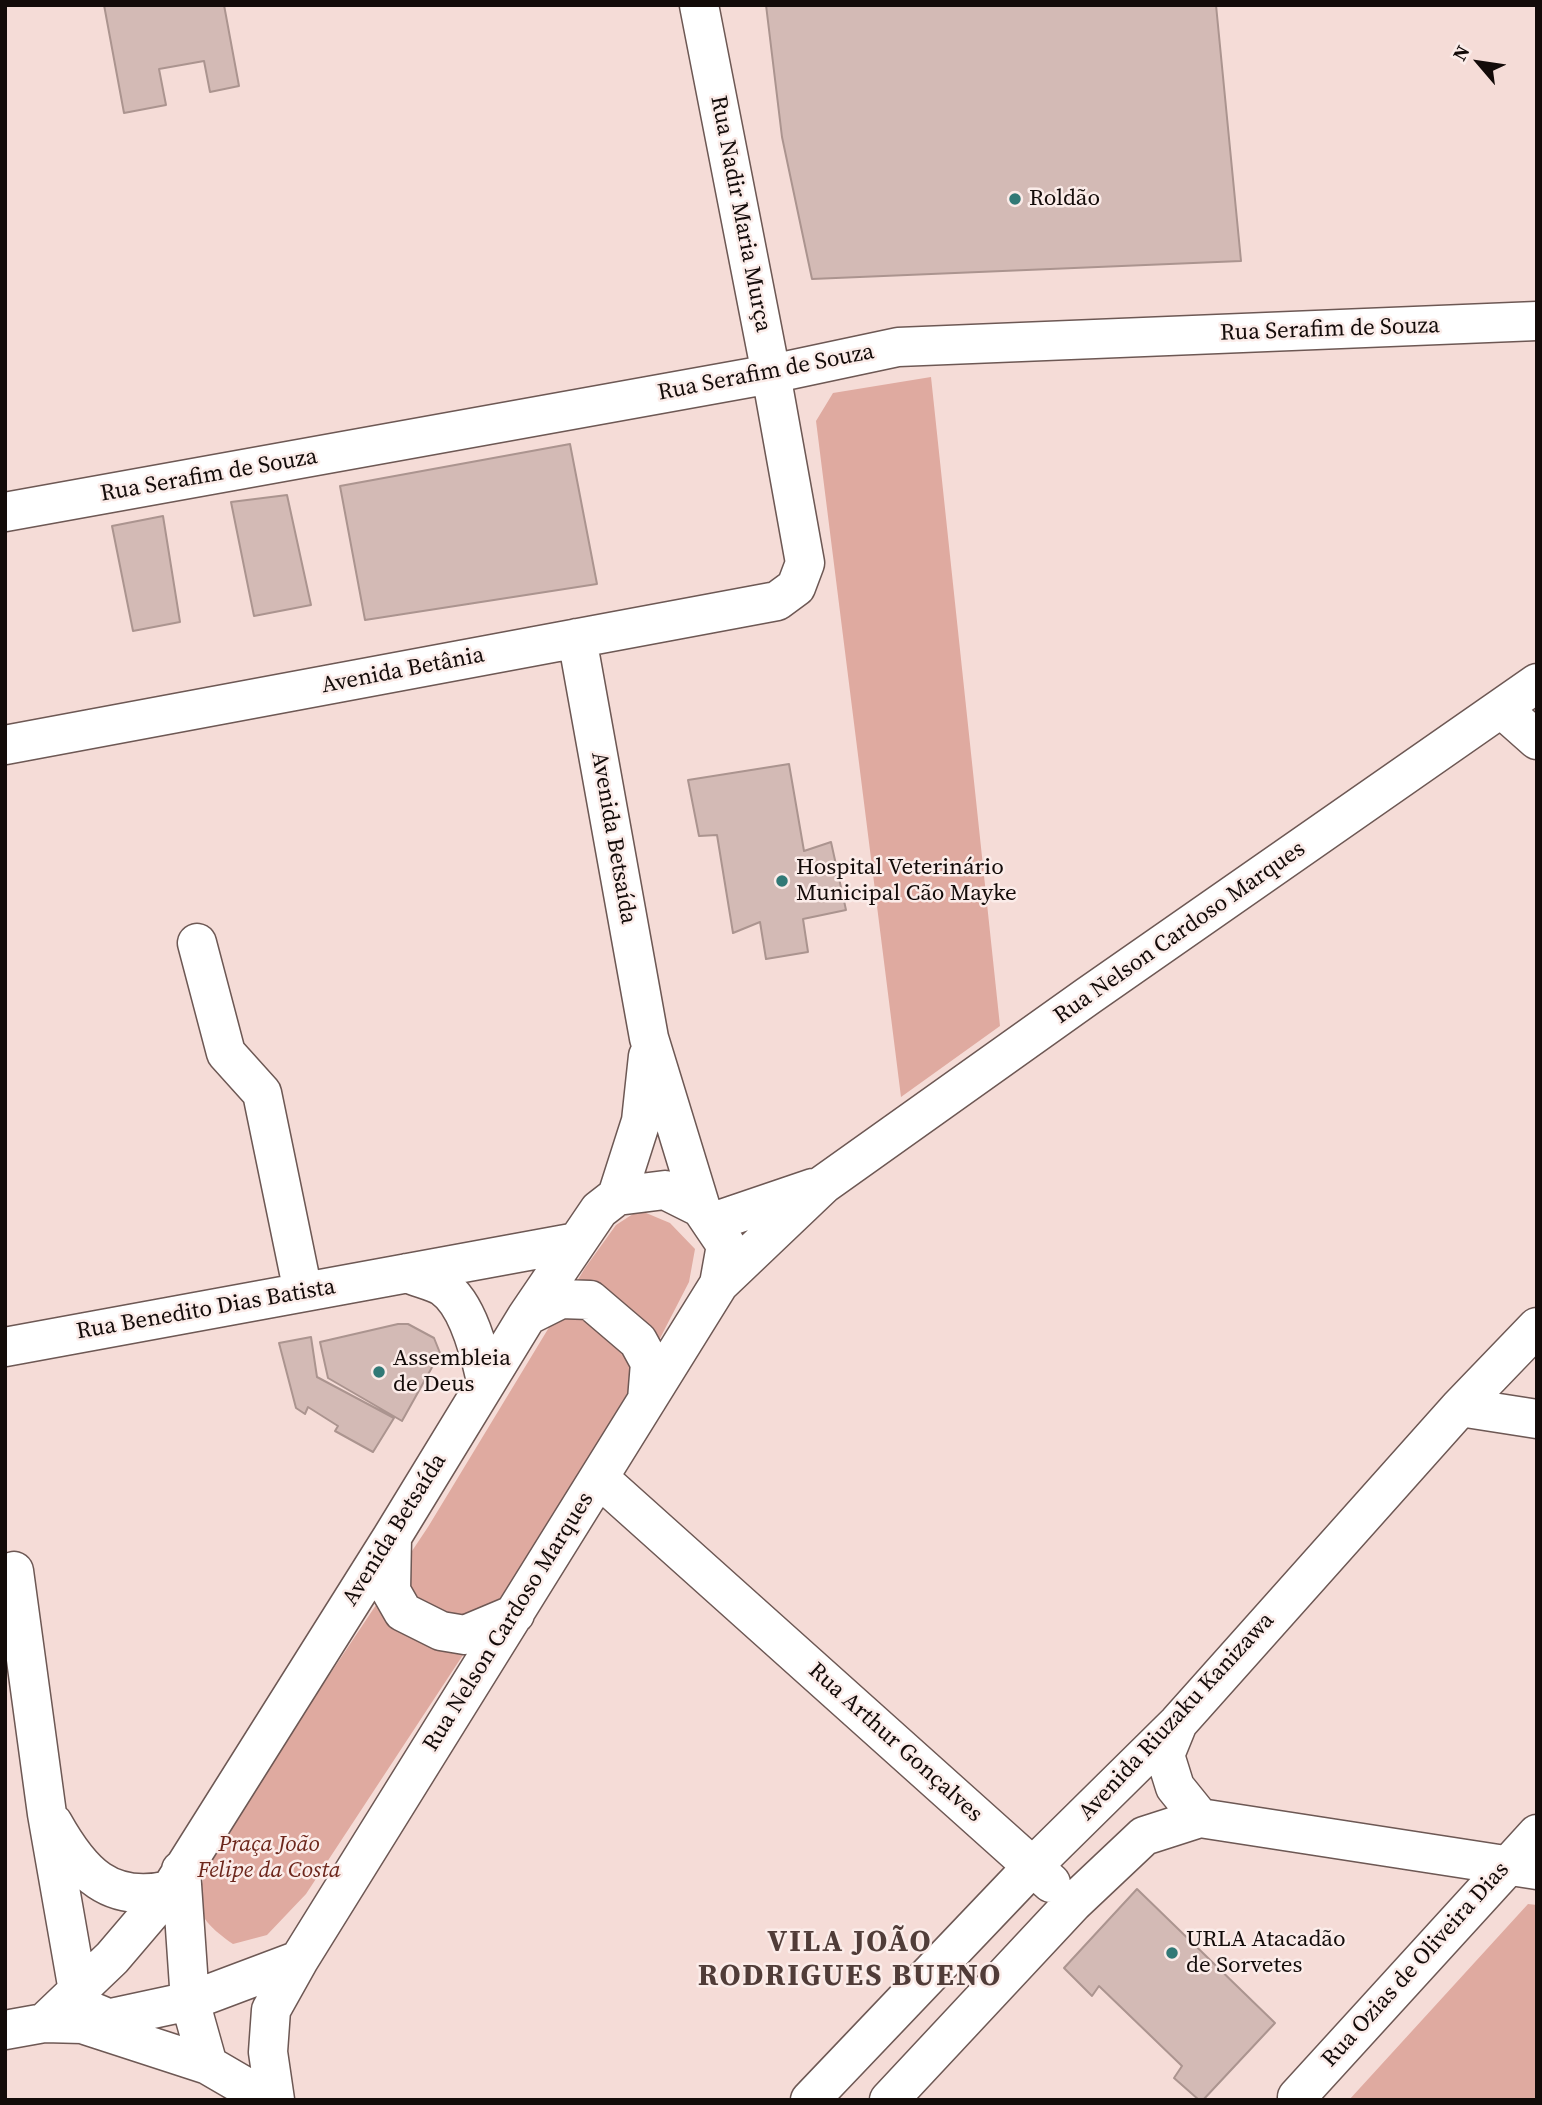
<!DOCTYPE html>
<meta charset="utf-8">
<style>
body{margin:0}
#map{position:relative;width:1542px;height:2105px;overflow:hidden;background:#f5dcd7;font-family:"Source Serif 4",serif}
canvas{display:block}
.frame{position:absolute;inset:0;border:7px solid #130b09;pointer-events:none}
.north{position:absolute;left:1444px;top:28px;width:70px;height:70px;-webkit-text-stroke:5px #fbece9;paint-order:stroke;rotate:299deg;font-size:19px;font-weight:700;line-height:28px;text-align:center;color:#130b09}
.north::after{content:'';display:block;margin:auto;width:24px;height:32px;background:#130b09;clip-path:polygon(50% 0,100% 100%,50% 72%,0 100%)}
</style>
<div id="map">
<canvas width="1542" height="2105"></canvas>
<div class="frame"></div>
<div class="north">N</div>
</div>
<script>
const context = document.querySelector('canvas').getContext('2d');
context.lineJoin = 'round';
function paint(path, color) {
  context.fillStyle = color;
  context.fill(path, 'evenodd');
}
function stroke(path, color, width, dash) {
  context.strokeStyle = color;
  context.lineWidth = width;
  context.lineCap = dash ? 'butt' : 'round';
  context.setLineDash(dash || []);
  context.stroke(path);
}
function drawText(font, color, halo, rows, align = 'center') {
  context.font = font + ' "Source Serif 4",serif';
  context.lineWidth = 5;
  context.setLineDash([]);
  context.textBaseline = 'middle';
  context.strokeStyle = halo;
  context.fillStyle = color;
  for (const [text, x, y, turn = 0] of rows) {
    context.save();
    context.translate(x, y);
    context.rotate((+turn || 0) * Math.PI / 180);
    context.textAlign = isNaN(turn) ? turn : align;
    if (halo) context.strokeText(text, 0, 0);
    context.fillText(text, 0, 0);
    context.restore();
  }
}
const green = new Path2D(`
 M 931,377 L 1000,1026 L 901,1097 L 816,421 L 833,393 Z
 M 639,1210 L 670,1223 L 695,1249 L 689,1282 L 654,1350 L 526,1559 L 306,1894 L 267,1935 L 233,1944 C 189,1913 198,1905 208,1857 L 428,1527 L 585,1268 L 616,1225 Z
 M 1528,1904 L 1537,1905 L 1537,2100 L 1349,2100 Z`);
const building = new Path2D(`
 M 104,5 L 224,5 L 239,86 L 210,92 L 204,61 L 159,69 L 166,105 L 124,113 Z
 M 766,5 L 1216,5 L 1241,261 L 812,279 L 782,137 Z
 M 570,444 L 597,584 L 365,620 L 340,486 Z
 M 287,495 L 311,605 L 254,616 L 231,502 Z
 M 163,516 L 180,622 L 133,631 L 112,526 Z
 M 789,764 L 804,851 L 831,842 L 846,910 L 803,919 L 808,952 L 766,959 L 760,922 L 733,933 L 717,835 L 699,836 L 688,780 Z
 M 398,1324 L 408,1324 L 434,1338 L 440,1353 L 402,1421 L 328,1378 L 320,1342 Z
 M 311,1337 L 317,1377 L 394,1418 L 373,1452 L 335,1431 L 338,1426 L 308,1407 L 305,1414 L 296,1408 L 279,1343 Z
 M 1137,1889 L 1275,2023 L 1203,2100 L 1199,2100 L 1174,2078 L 1182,2066 L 1099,1986 L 1092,1996 L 1064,1968 Z`);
const minor = new Path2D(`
 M 5,512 L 771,374 L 898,347 L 1537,321
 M 577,638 L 649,1038 L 701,1208 L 726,1245 L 719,1284
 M 1502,709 L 1537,740
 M 5,745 L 777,601 L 796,587 L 805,563 L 771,374 L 699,5
 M 197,943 L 226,1053 L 262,1093 L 303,1292
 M 617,1196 L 641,1121 L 648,1056
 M 713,1222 L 813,1188
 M 407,1273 C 418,1278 433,1281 443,1287 C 468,1304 480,1354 486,1381
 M 527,1316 L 561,1299 L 590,1300 L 638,1341 L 650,1363 L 647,1400
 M 5,1347 L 577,1242
 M 1460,1407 L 1537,1419
 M 599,1478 L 1051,1883
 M 392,1537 L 391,1591 L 403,1612 L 441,1631 L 465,1635 L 515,1614
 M 14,1571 L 47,1814 L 78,1991 L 86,2009 L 110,2019
 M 1178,1723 L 1165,1755 L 1175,1787 L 1200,1818
 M 53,1823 C 81,1873 109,1904 170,1890
 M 181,1870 L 190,2001 L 208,2065
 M 44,2023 L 112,1958 L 170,1890 L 392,1537 L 527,1316 L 599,1210 L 617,1196 L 665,1190 L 701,1208
 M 85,2025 L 208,2065 L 268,2100
 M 5,2030 L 44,2023 L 83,2024 L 190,2001 L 299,1960
 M 1297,2097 L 1537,1834
 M 275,2100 L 268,2052 L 271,2010 L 299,1960 L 719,1284 L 824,1184 L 1088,996 L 1537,683
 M 810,2100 L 1033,1866 L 1178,1723 L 1460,1407 L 1537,1327
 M 889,2100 L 1073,1903 L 1144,1836 L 1200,1818 L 1537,1870`);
const markers = [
 [1015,199,7,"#317976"],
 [782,881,7,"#317976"],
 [379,1372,7,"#317976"],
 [1172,1953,7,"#317976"]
];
const poiNames = [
 ["Roldão",1029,199],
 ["Hospital Veterinário",796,868],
 ["Municipal Cão Mayke",796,894],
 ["Assembleia",393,1359],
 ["de Deus",393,1385],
 ["URLA Atacadão",1186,1940],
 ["de Sorvetes",1186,1966]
];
const streetNames = [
 ["Rua Nadir Maria Murça",740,214,79],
 ["Rua Serafim de Souza",1330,330,-2],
 ["Rua Serafim de Souza",766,373,-11],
 ["Rua Serafim de Souza",209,476,-10],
 ["Avenida Betânia",403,671,-11],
 ["Avenida Betsaída",613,838,80],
 ["Rua Nelson Cardoso Marques",1180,933,-35],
 ["Rua Benedito Dias Batista",206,1310,-10],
 ["Avenida Betsaída",395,1530,-58],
 ["Rua Nelson Cardoso Marques",509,1622,-58],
 ["Avenida Riuzaku Kanizawa",1177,1717,-47],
 ["Rua Arthur Gonçalves",895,1743,42],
 ["Rua Ozias de Oliveira Dias",1416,1965,-48]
];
const parkNames = [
 ["Praça João",269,1845],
 ["Felipe da Costa",269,1871]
];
const districtNames = [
 ["VILA JOÃO",850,1943],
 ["RODRIGUES BUENO",850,1977]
];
paint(green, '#dfaaa0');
paint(building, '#d3bab5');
stroke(building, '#ab948f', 2);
stroke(minor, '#6d5854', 41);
stroke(minor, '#fff', 38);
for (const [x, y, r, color] of markers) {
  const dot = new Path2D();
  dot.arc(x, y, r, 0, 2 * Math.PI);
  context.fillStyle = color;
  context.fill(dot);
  stroke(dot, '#fbece9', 2.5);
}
drawText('23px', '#130b09', '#fbece9', poiNames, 'left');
drawText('23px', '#130b09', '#fbece9', streetNames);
drawText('italic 23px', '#6c261b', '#fbece9', parkNames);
context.letterSpacing = '2px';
drawText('bold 30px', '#503c38', '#fbece9', districtNames);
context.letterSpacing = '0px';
</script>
